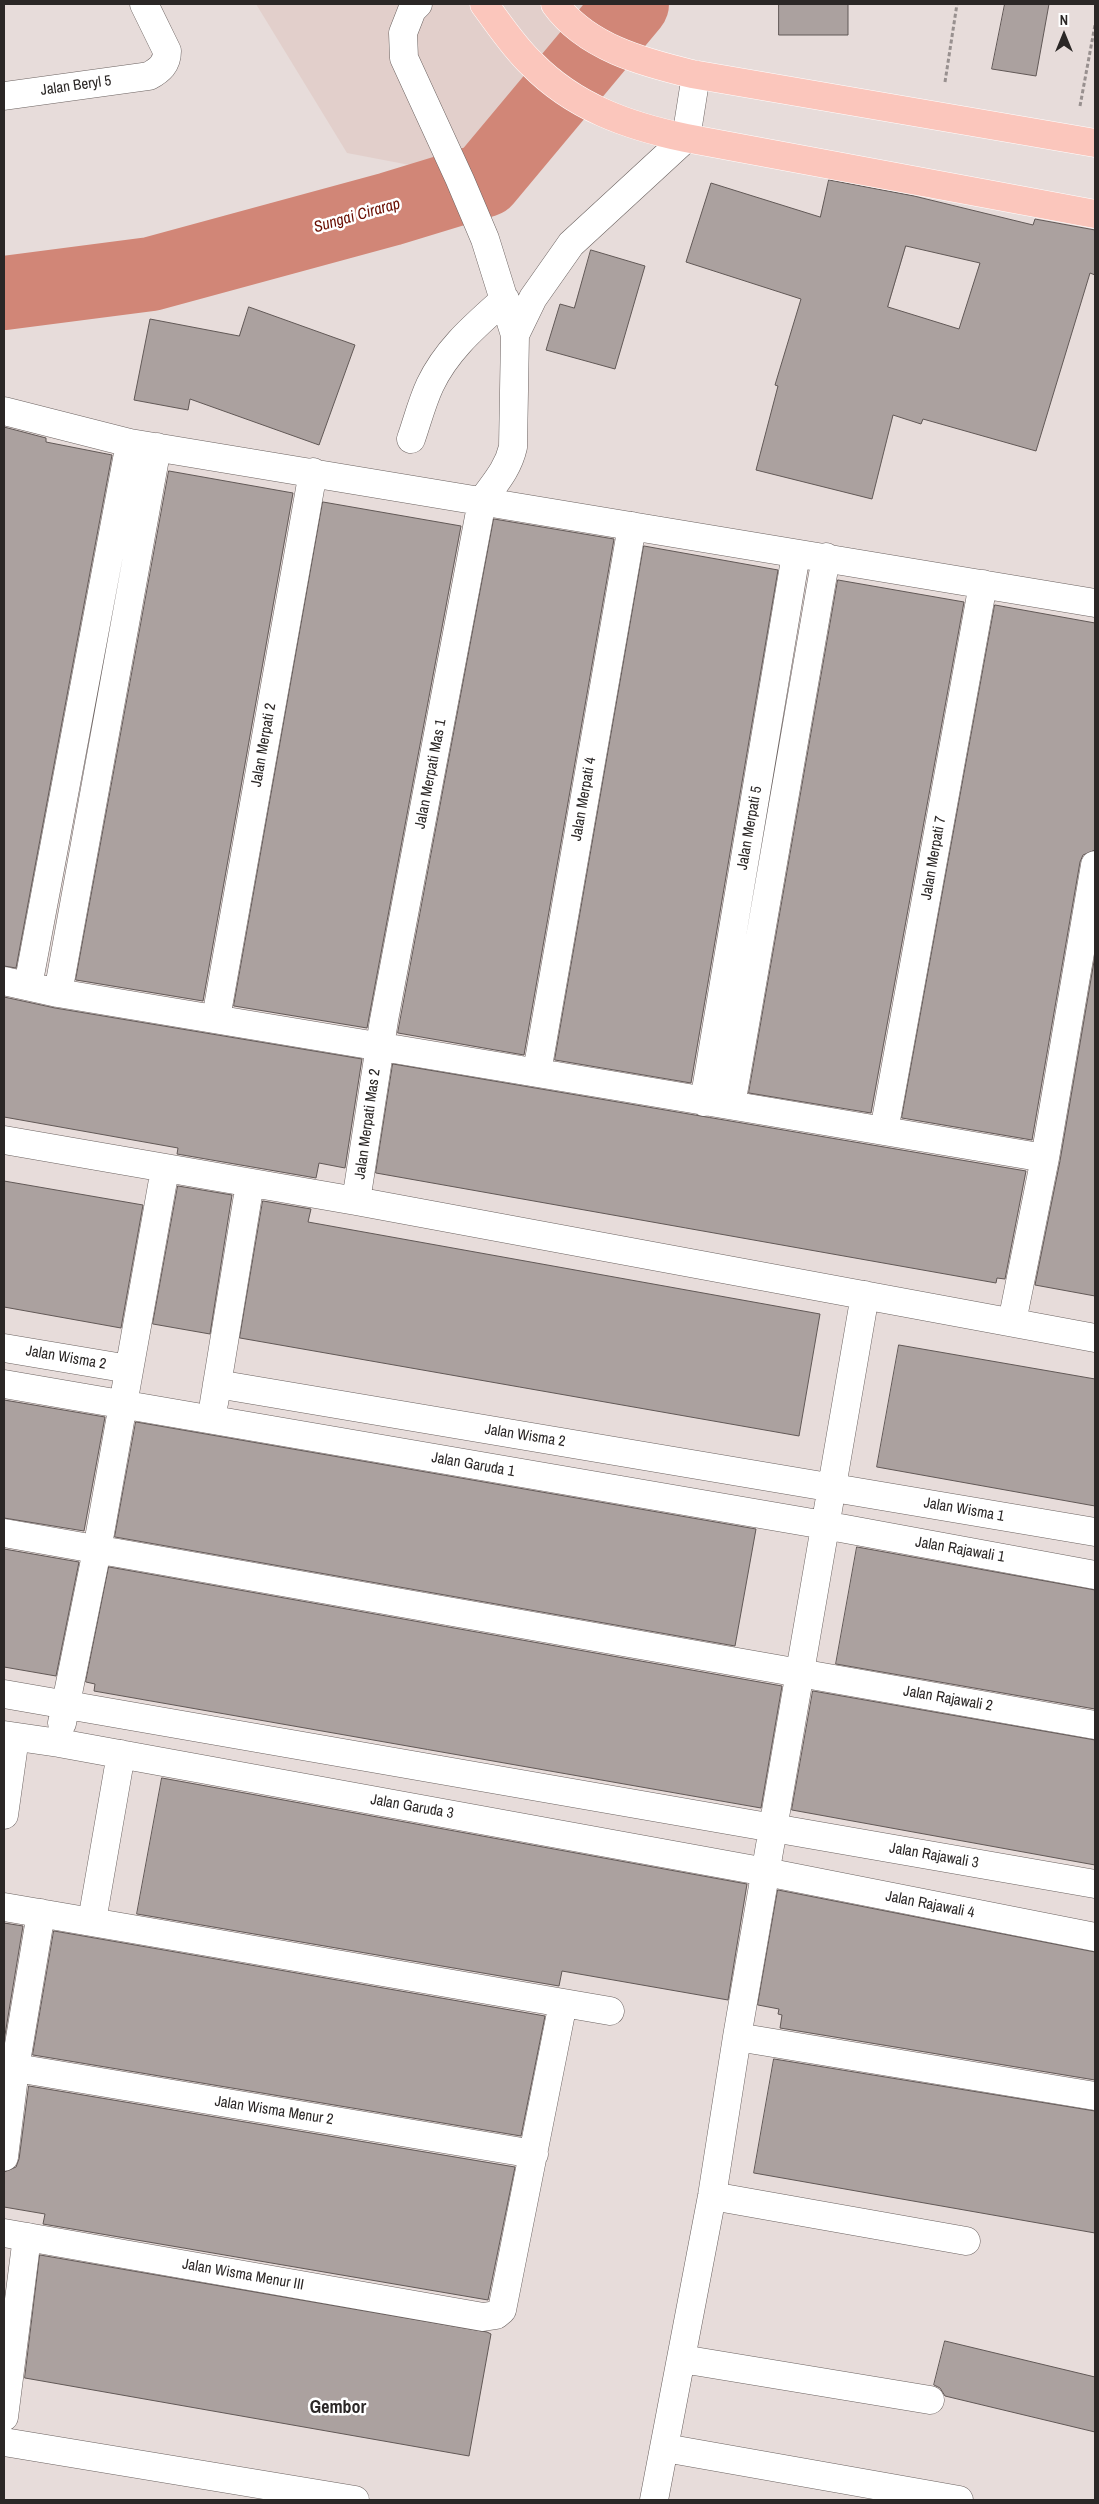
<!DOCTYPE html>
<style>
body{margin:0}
#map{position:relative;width:1099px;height:2504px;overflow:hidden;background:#e7dcda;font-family:"Archivo Narrow",sans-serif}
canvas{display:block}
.frame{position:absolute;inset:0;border:5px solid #2b2726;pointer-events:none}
.north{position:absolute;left:1039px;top:10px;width:50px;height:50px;-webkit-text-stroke:4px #fff;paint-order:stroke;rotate:0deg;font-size:14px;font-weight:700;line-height:20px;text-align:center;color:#2b2726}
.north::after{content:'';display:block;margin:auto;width:18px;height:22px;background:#2b2726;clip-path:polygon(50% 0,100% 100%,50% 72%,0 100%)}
</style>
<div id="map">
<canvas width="1099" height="2504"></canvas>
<div class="frame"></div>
<div class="north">N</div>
</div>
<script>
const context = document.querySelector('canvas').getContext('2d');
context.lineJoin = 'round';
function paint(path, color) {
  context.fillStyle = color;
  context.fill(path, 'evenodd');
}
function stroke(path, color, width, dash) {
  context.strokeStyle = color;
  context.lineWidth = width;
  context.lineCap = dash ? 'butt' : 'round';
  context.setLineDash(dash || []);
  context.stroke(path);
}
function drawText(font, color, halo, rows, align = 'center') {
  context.font = font + ' "Archivo Narrow",sans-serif';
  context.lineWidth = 5;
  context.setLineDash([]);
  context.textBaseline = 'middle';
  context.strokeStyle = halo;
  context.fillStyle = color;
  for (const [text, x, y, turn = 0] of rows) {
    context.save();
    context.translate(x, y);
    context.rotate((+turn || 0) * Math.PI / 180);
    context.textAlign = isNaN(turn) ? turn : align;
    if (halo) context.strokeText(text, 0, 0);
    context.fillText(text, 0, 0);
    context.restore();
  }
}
const built = new Path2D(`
 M 256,4 L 587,4 L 548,134 L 436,170 L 347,153 Z`);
const river = new Path2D(`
 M 4,293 L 151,274 L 390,209 L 485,180 L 632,4`);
const building = new Path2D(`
 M 779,4 L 848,4 L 848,35 L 779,35 Z
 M 1005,4 L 1049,4 L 1036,76 L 992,69 Z
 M 829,180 L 914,196 L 1033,225 L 1035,219 L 1095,230 L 1095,275 L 1090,273 L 1036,451 L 923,419 L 921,424 L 893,415 L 872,499 L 756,470 L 778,386 L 775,385 L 801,299 L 686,262 L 711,183 L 820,217 ZM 906,246 L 980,263 L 959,329 L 888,307 Z
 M 591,250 L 645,266 L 615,369 L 546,350 L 560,304 L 574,308 Z
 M 249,307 L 355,345 L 319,445 L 190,399 L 188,410 L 134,400 L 150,319 L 239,336 Z
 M 4,427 L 46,438 L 46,442 L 112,455 L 16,968 L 4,966 Z
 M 169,471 L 293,493 L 203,1001 L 76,980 Z
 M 323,502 L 461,526 L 367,1028 L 234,1006 Z
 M 494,519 L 614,539 L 524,1055 L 398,1033 Z
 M 644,546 L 778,570 L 691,1083 L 555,1060 Z
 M 838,580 L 964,602 L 871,1113 L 749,1093 Z
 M 995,605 L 1095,623 L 1095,850 L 1083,855 L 1080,862 L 1032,1140 L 902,1118 Z
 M 1095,956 L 1095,1296 L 1035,1285 L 1060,1161 Z
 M 4,997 L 55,1008 L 362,1059 L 345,1168 L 319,1163 L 316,1178 L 177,1154 L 178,1148 L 4,1117 Z
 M 393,1064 L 1026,1171 L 1005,1279 L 997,1278 L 996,1283 L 376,1173 Z
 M 4,1181 L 143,1205 L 121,1328 L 4,1307 Z
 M 178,1186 L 232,1195 L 210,1334 L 153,1324 Z
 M 263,1201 L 311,1209 L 308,1222 L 820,1314 L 799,1436 L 240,1338 Z
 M 899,1345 L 1095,1379 L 1095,1506 L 877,1467 Z
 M 4,1400 L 105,1417 L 84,1531 L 4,1518 Z
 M 136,1422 L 756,1529 L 735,1646 L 115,1537 Z
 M 857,1547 L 1095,1590 L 1095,1709 L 836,1664 Z
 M 4,1549 L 79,1562 L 56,1676 L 4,1667 Z
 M 109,1567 L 782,1686 L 761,1808 L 94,1691 L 95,1684 L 86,1682 Z
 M 813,1691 L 1095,1740 L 1095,1865 L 792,1810 Z
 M 162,1778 L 747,1884 L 728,2000 L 562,1971 L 559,1986 L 137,1914 Z
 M 778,1890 L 1095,1952 L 1095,2080 L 780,2028 L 782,2015 L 778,2014 L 779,2009 L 758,2005 Z
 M 4,1923 L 23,1926 L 4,2041 Z
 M 54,1931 L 545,2016 L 521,2136 L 33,2055 Z
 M 774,2059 L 1095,2111 L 1095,2233 L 754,2173 Z
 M 29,2086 L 515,2167 L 488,2300 L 43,2224 L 45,2214 L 4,2207 L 4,2172 L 16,2167 L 19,2159 Z
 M 40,2255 L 487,2332 L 491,2334 L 469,2456 L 25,2378 Z
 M 945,2341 L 1095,2377 L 1095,2432 L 945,2396 L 940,2388 L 934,2385 Z`);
const path = new Path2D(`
 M 945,82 L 957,4
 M 1080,106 L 1095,25`);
const minor = new Path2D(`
 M 418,4 L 412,10 L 403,33 L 404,58 L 460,180 L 485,239 L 515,335
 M 4,96 L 149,76 C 160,70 167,64 167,51 L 144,4
 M 4,411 L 130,443 L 1095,603
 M 411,439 C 417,422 422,402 430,385 C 447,349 476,325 505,299
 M 4,981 L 58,993 C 387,1046 716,1104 1045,1158
 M 28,986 L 130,443
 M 58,993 L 157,447
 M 216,1018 L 313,472
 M 537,1072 L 632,526
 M 704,1102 L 796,554
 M 731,1105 L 826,557
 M 884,1131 L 983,584
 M 4,1140 L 356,1201 L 1095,1338
 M 356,1201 L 384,1020 L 482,501 C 495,483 508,469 513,447 L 515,335 L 533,298 L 571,244 L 686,138 L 696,75
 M 1012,1322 L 1045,1158 L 1095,865
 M 4,1348 L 129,1369
 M 4,1384 L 824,1525 L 1095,1575
 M 217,1384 L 1095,1532
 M 214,1403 L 250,1183
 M 4,1533 L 1095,1725
 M 4,1694 L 1095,1884
 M 62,1723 L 97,1550 L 165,1169
 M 4,1735 L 59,1743 L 766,1872 L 1095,1937
 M 4,1815 L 15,1737
 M 4,1907 L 610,2011
 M 92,1921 L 121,1754
 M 737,2037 L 1095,2096
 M 4,2066 L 534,2154
 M 4,2157 L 15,2068 L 41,1913
 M 712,2196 L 966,2241
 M 4,2233 L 483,2317 L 496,2315 L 502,2310 L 563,2003
 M 682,2359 L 930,2400
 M 4,2417 L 27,2237
 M 4,2442 L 355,2500
 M 665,2448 L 959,2500
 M 654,2500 L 712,2196 L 737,2037 L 865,1295`);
const major = new Path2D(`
 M 484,4 C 499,24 513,46 532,64 C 574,107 628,126 686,138 L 1095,214
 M 555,4 C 586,47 642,62 692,74 L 1095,143`);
const streetNames = [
 ["Jalan Beryl 5",76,86,-8],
 ["Jalan Merpati 2",264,745,-80],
 ["Jalan Merpati Mas 1",431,774,-79],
 ["Jalan Merpati 4",584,799,-80],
 ["Jalan Merpati 5",750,828,-80],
 ["Jalan Merpati 7",934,858,-80],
 ["Jalan Merpati Mas 2",368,1124,-82],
 ["Jalan Wisma 2",66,1358,10],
 ["Jalan Wisma 2",525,1436,9],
 ["Jalan Garuda 1",473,1465,10],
 ["Jalan Wisma 1",964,1510,10],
 ["Jalan Rajawali 1",960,1550,10],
 ["Jalan Rajawali 2",948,1699,10],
 ["Jalan Garuda 3",412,1807,10],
 ["Jalan Rajawali 3",934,1856,10],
 ["Jalan Rajawali 4",930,1905,11],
 ["Jalan Wisma Menur 2",274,2111,9],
 ["Jalan Wisma Menur III",243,2275,10]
];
const waterNames = [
 ["Sungai Cirarap",357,216,-16]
];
const quarterNames = [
 ["Gembor",338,2408]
];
paint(built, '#e2cfcb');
stroke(river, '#d18677', 74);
paint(building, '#aba19f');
stroke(building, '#615856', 1);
stroke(minor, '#6c6361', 29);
stroke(major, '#fff', 29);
stroke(path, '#98908f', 3, [4, 2.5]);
stroke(minor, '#fff', 28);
stroke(major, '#fbc6bc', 28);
drawText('15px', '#2b2726', '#fff', streetNames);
drawText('italic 16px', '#6a0e02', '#fff', waterNames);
drawText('bold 18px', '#2b2726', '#fff', quarterNames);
</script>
